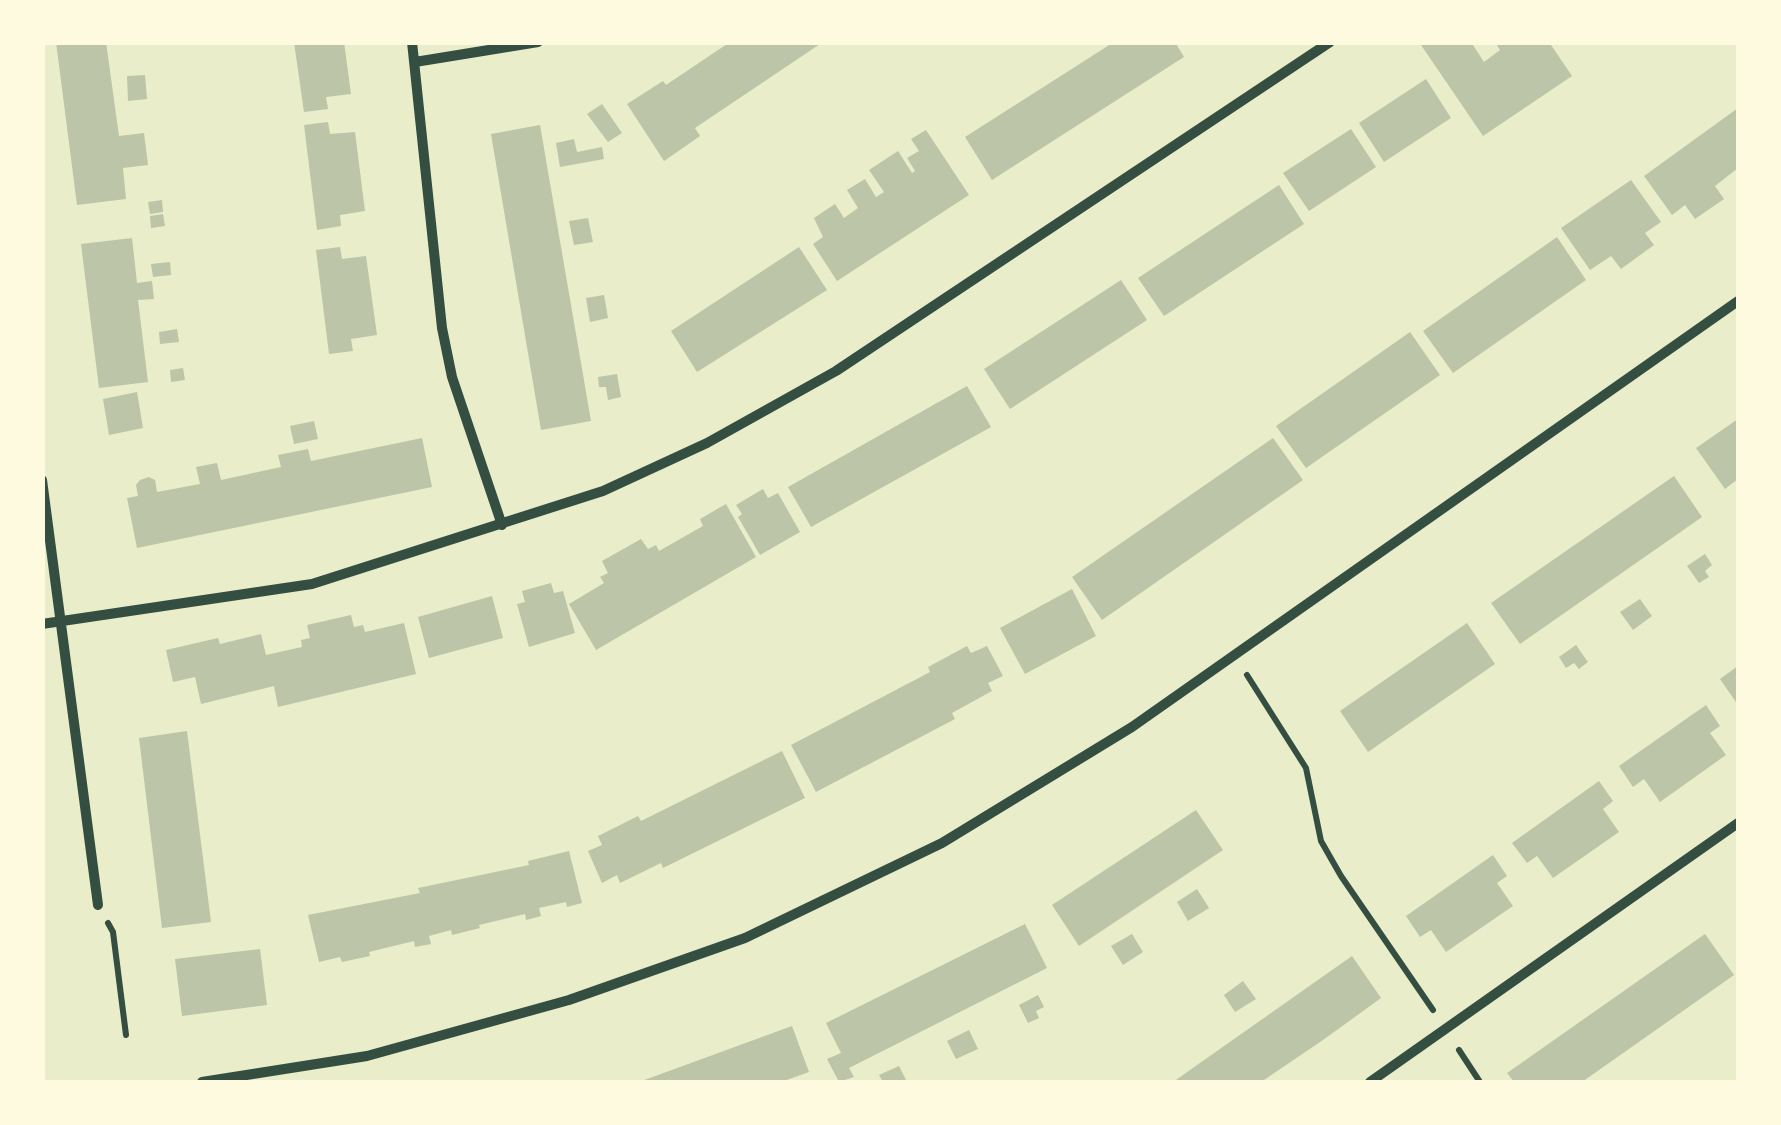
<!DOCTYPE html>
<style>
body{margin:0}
#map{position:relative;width:1781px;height:1125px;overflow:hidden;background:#e9edc9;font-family:"Roboto Condensed",sans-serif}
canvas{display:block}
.frame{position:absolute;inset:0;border:45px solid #fefae0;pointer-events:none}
</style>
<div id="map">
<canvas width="1781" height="1125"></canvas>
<div class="frame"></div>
</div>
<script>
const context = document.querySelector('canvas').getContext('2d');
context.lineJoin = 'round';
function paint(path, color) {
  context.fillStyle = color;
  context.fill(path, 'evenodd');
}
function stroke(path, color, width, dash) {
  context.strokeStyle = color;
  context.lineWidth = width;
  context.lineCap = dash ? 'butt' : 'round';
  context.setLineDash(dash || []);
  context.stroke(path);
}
const building = new Path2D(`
 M 56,42 L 106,42 L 119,136 L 144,133 L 148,165 L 123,168 L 126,199 L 77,205 Z
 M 294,42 L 344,42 L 351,94 L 326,97 L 328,109 L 304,112 Z
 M 730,42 L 823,42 L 695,128 L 700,136 L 664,161 L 627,104 L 663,81 L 666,85 Z
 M 1114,42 L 1175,42 L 1184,57 L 992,180 L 965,137 Z
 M 1419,42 L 1471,42 L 1484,62 L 1500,50 L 1495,42 L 1549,42 L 1572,76 L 1483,136 Z
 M 145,75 L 147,99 L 128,101 L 127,76 Z
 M 1426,79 L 1451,118 L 1384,162 L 1359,123 Z
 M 602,104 L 622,133 L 608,142 L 587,114 Z
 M 1738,108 L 1738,168 L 1715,186 L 1724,199 L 1695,219 L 1685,205 L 1672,215 L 1644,176 Z
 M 328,122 L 330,134 L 355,132 L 365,211 L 340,215 L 341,226 L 317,230 L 304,125 Z
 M 540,125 L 591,421 L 541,430 L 491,134 Z
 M 1351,129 L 1376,167 L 1309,211 L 1283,173 Z
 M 926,130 L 969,195 L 837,281 L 813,244 L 823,237 L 814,218 L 835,204 L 844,218 L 858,208 L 847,190 L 865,179 L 876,197 L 884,192 L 869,170 L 898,151 L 912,173 L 915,171 L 907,158 L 919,151 L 911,139 Z
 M 574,139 L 577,152 L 602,147 L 604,159 L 560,167 L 556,143 Z
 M 1631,180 L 1661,222 L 1645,233 L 1654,245 L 1621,269 L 1611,256 L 1590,270 L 1561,228 Z
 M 1279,185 L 1304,224 L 1164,316 L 1138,278 Z
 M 162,200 L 163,212 L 150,214 L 148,202 Z
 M 163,214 L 165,226 L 151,228 L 150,216 Z
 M 588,218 L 593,242 L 574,245 L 569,221 Z
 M 1557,237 L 1586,280 L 1453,373 L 1423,331 Z
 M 132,238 L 137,283 L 152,281 L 154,299 L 138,300 L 148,382 L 99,388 L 81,244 Z
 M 340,247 L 342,259 L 366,256 L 377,335 L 351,339 L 353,351 L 329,354 L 316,250 Z
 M 799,247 L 827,290 L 697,372 L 671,331 Z
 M 170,262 L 171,275 L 153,277 L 151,264 Z
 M 1121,280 L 1147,320 L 1010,409 L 984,369 Z
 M 604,295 L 608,318 L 590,322 L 586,298 Z
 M 177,329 L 179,342 L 160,344 L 159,332 Z
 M 1410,332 L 1440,375 L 1306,468 L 1276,426 Z
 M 183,368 L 185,380 L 171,382 L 170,370 Z
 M 617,374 L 621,397 L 608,400 L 606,387 L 599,387 L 598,377 Z
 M 967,386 L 991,427 L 811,527 L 788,487 Z
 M 137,392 L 143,428 L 109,435 L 103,399 Z
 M 1738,419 L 1738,479 L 1725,489 L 1696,448 Z
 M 314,421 L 318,439 L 294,444 L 290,426 Z
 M 422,438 L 432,487 L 137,548 L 127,498 L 138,496 L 136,485 L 140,480 L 149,477 L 155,480 L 157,492 L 200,484 L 196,467 L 217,463 L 221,480 L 281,467 L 278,455 L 308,449 L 311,461 Z
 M 1273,438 L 1303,480 L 1102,620 L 1072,577 Z
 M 1674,476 L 1702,517 L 1520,644 L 1491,603 Z
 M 763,489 L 768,498 L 778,493 L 800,532 L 760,555 L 738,517 L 742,514 L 736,505 Z
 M 726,504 L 756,557 L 596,650 L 569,604 L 604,583 L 600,577 L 608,573 L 602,561 L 641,539 L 648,549 L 656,545 L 659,551 L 703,526 L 700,519 Z
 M 1705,554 L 1712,565 L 1705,571 L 1709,577 L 1699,583 L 1687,566 Z
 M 551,583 L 554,593 L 563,591 L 575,633 L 529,647 L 517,604 L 525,602 L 522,591 Z
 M 1072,589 L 1096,636 L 1025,674 L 1000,628 Z
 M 492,596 L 503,638 L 429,658 L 418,617 Z
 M 1640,599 L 1652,616 L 1633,630 L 1620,612 Z
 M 351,615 L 354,627 L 363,625 L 365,632 L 404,623 L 416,674 L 278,707 L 274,686 L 201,704 L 195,677 L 173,682 L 166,650 L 218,638 L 220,644 L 261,634 L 266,655 L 302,647 L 301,640 L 310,638 L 307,625 Z
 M 1467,623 L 1495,664 L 1368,752 L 1340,711 Z
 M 1576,645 L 1588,662 L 1579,669 L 1574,663 L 1566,668 L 1559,657 Z
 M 967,646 L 971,653 L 987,646 L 1003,676 L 988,683 L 992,691 L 952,713 L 955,719 L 816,792 L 791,745 L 930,672 L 928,667 Z
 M 1738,666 L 1738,705 L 1720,679 Z
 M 1706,705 L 1720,726 L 1710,733 L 1726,755 L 1660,802 L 1644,779 L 1633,787 L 1619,766 Z
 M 187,731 L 211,922 L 162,928 L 139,738 Z
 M 782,751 L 805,798 L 663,868 L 661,863 L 620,883 L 617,875 L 602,883 L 588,851 L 602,845 L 598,836 L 638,816 L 641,821 Z
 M 1599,781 L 1613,801 L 1603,809 L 1619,832 L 1553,878 L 1537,856 L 1527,863 L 1512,843 Z
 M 1196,810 L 1223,850 L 1079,946 L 1052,905 Z
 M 569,851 L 582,903 L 567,907 L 566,902 L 539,908 L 541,916 L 526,920 L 525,914 L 479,925 L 480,928 L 452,935 L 451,930 L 429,936 L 431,944 L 415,947 L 414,941 L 369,952 L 370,956 L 342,962 L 340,957 L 319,962 L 308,915 L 420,893 L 418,888 L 529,865 L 528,861 Z
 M 1493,855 L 1507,876 L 1497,883 L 1513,906 L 1446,952 L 1431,930 L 1420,937 L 1406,916 Z
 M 1197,889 L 1209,908 L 1188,921 L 1177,902 Z
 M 1025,924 L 1047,968 L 849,1068 L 854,1077 L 839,1082 L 827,1059 L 841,1053 L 826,1023 Z
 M 1132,934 L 1143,952 L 1123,965 L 1111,946 Z
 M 1705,934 L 1734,975 L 1582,1082 L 1514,1082 L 1507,1073 Z
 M 260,949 L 267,1005 L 182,1016 L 175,959 Z
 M 1352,956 L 1381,998 L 1323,1040 L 1261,1082 L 1173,1082 Z
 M 1243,981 L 1256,999 L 1235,1012 L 1224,995 Z
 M 1038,995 L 1044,1007 L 1036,1011 L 1039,1018 L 1028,1023 L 1019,1005 Z
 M 792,1026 L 809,1072 L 781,1082 L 639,1082 Z
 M 969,1030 L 978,1049 L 956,1059 L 947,1041 Z
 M 899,1066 L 907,1082 L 883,1082 L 879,1075 Z`);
const path = new Path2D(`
 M 1247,675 L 1306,768 L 1321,841 L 1341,876 L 1433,1010
 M 108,923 L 113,932 L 126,1035
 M 1459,1050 L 1480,1082`);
const minor = new Path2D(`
 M 412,42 L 442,328 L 452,377 L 502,525
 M 415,62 L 538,42
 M 42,480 L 98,905
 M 42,624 L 312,584 L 603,491 L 707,443 L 836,371 L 1330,42
 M 202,1082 L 367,1056 L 569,1000 L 745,938 L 942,843 L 1132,727 L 1738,301
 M 1370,1082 L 1738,823`);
paint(building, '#bcc5a7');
stroke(path, '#344e41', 6);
stroke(minor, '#344e41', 10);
</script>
